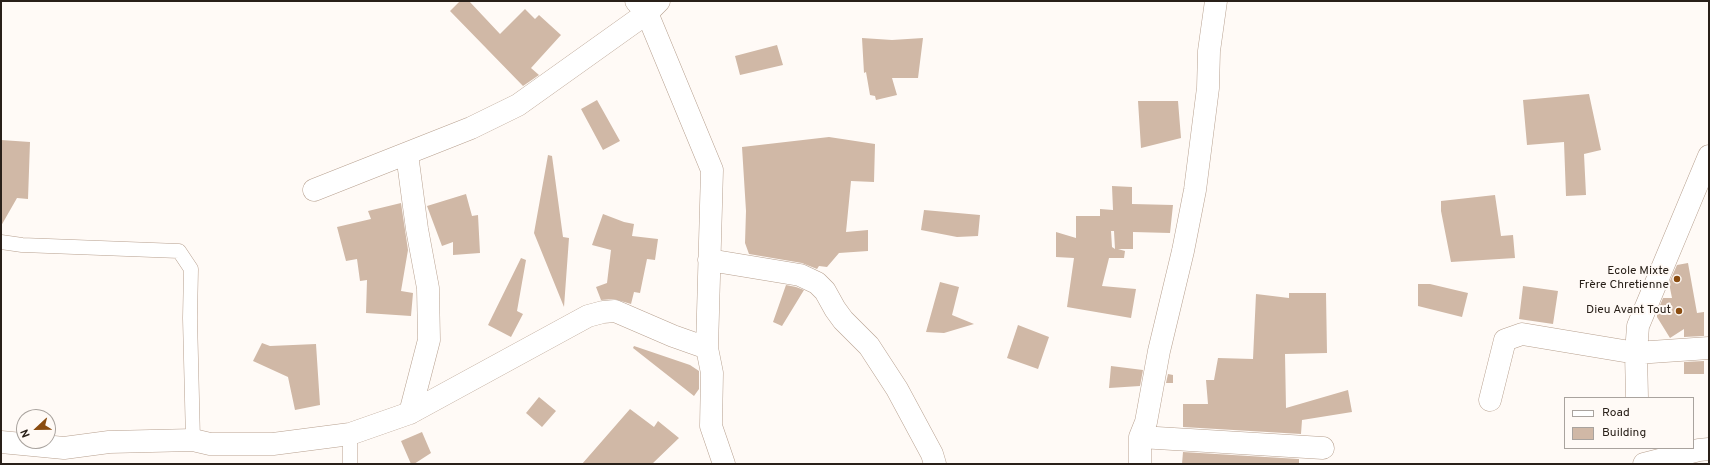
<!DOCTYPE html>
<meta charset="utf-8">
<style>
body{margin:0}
#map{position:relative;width:1710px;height:465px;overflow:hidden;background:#fffaf6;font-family:Overpass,sans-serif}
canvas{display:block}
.frame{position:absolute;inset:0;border:2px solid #292019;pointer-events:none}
.legend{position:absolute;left:1564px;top:397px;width:130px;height:52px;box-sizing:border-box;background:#fffaf6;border:1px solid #a9a39e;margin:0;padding:5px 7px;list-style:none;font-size:12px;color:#292019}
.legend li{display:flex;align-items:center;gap:8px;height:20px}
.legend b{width:20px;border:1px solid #a9a39e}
.north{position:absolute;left:16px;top:409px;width:40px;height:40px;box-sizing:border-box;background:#fffaf6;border:1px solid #a9a39e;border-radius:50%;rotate:248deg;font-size:11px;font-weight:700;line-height:16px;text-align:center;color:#292019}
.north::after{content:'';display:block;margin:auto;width:14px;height:18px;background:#8a4c10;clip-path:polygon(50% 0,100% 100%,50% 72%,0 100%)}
</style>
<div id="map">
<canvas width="1710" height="465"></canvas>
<div class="frame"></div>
<ul class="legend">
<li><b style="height:5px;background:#fff"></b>Road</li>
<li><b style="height:11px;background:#d0b8a6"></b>Building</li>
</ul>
<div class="north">N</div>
</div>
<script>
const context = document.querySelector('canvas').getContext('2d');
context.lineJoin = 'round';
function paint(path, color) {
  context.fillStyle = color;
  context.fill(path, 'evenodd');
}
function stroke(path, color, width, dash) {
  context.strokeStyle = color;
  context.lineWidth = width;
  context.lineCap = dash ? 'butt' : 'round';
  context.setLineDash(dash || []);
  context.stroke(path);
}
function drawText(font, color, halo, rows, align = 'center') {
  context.font = font + ' Overpass,sans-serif';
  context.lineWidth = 4;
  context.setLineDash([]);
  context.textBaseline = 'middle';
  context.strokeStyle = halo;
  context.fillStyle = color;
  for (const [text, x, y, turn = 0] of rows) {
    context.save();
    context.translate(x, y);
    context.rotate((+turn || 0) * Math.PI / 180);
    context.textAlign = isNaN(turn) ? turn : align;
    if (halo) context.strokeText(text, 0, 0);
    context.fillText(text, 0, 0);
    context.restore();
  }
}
const building = new Path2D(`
 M 460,1 L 469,1 L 500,34 L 525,9 L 535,19 L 539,15 L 561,35 L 531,68 L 539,75 L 523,86 L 450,11 Z
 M 862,38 L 892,40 L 923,38 L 918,78 L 892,78 L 897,95 L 876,100 L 875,96 L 870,95 L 866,72 L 864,73 Z
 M 777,45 L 783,65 L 740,75 L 735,56 Z
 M 1589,94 L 1601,150 L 1584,154 L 1586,195 L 1566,196 L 1564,142 L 1527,145 L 1523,100 Z
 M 597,100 L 620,141 L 603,150 L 581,109 Z
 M 1138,101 L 1178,101 L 1181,138 L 1141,148 Z
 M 829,137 L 875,144 L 874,182 L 851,181 L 846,232 L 868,230 L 868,251 L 839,253 L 827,267 L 819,266 L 817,269 L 802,263 L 749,254 L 745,243 L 746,211 L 742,147 Z
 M 1,140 L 30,142 L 28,199 L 17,198 L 1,226 Z
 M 548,155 L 552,156 L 563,237 L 569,238 L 564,307 L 534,233 Z
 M 1112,186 L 1132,187 L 1132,204 L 1173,205 L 1170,233 L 1133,232 L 1133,249 L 1118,249 L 1125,251 L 1124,258 L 1109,258 L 1102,286 L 1136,289 L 1131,318 L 1067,307 L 1074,258 L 1056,257 L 1056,232 L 1076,238 L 1076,216 L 1100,216 L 1100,209 L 1113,210 ZM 1111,231 L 1114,231 L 1115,249 L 1112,247 Z
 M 466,194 L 472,216 L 478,215 L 480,253 L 453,255 L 453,242 L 442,246 L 427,206 Z
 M 1495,195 L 1501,236 L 1513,235 L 1515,258 L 1451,262 L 1441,211 L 1441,201 Z
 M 401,203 L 408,250 L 401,291 L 413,293 L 411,316 L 366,313 L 367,280 L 360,281 L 357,259 L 346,261 L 337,227 L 371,219 L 368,211 Z
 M 924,210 L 980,215 L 978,236 L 957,237 L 921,230 Z
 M 603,214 L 624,222 L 634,224 L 632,236 L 658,239 L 655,260 L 647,259 L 640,293 L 634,292 L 631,304 L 614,299 L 601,300 L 596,287 L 607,283 L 611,250 L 592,245 Z
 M 521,258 L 526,260 L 517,311 L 523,314 L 511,337 L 488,325 Z
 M 1688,263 L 1697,313 L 1704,312 L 1704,336 L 1684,337 L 1684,329 L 1670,338 L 1657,317 L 1657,312 L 1663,298 L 1672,298 L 1669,283 L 1677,265 Z
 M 940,282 L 959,287 L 952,315 L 974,324 L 944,333 L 926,332 Z
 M 1418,284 L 1430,284 L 1468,293 L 1462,317 L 1418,306 Z
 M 786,285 L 796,287 L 804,290 L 782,326 L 773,322 Z
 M 1523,286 L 1558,291 L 1553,324 L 1519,319 Z
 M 1289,293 L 1326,293 L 1327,353 L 1285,354 L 1286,408 L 1348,390 L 1352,412 L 1302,420 L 1301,434 L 1183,427 L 1183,404 L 1208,404 L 1206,380 L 1214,380 L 1218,358 L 1253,359 L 1256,294 L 1289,298 Z
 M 1018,325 L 1049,337 L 1038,369 L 1007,358 Z
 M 262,343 L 270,346 L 316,344 L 320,405 L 295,410 L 288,377 L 253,361 Z
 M 634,346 L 690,365 L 699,371 L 699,389 L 694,396 L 633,348 Z
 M 1704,361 L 1704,374 L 1684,374 L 1684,362 Z
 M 1111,366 L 1143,370 L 1140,386 L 1109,388 Z
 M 1168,374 L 1173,375 L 1173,383 L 1166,383 Z
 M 539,397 L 556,411 L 542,427 L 526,413 Z
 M 630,409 L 654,427 L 658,421 L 679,438 L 652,464 L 582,464 Z
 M 422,432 L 431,453 L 414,464 L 411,464 L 401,441 Z
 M 1183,452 L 1299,459 L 1299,464 L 1182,464 Z`);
const service = new Path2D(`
 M 1,242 L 22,245 L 179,251 L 191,269 L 190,318 L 193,440
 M 350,464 L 350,434`);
const minor = new Path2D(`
 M 636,1 L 647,13 L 712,170 L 707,348 L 712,373 L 711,426 L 724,464
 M 407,154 L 417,229 L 428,288 L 429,340 L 410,413
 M 314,190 L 471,128 L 518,105 L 647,13 L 659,1
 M 709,260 L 800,275 L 817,283 L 825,291 L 835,309 L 843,320 L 869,346 L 897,389 L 932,454 L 935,464
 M 1637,398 L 1636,353 L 1638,326 L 1709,156
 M 1490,400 L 1505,340 L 1522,334 L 1636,353 L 1709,348
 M 1140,437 L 1323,448
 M 1,442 L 64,448 L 109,442 L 193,440 L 210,444 L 273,444 L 350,434 L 410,413 L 588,316 L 603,312 L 615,311 L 673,336 L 707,348
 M 1140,464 L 1140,437 L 1146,422 L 1159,351 L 1183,251 L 1195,190 L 1208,88 L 1209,51 L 1216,1
 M 1644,464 L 1699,450 L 1709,449`);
const markers = [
 [1677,279,4,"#8a4c10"],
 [1679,311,4,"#8a4c10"]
];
const poiNames = [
 ["Ecole Mixte",1669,272],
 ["Frère Chretienne",1669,286],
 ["Dieu Avant Tout",1671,311]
];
paint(building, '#d0b8a6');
stroke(service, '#b7a08f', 15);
stroke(minor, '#b7a08f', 23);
stroke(service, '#fff', 14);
stroke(minor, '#fff', 22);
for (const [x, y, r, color] of markers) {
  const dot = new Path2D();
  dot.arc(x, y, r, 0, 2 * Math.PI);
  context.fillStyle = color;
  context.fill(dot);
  stroke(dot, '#fffaf6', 1.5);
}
drawText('12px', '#292019', '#fffaf6', poiNames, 'right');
</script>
